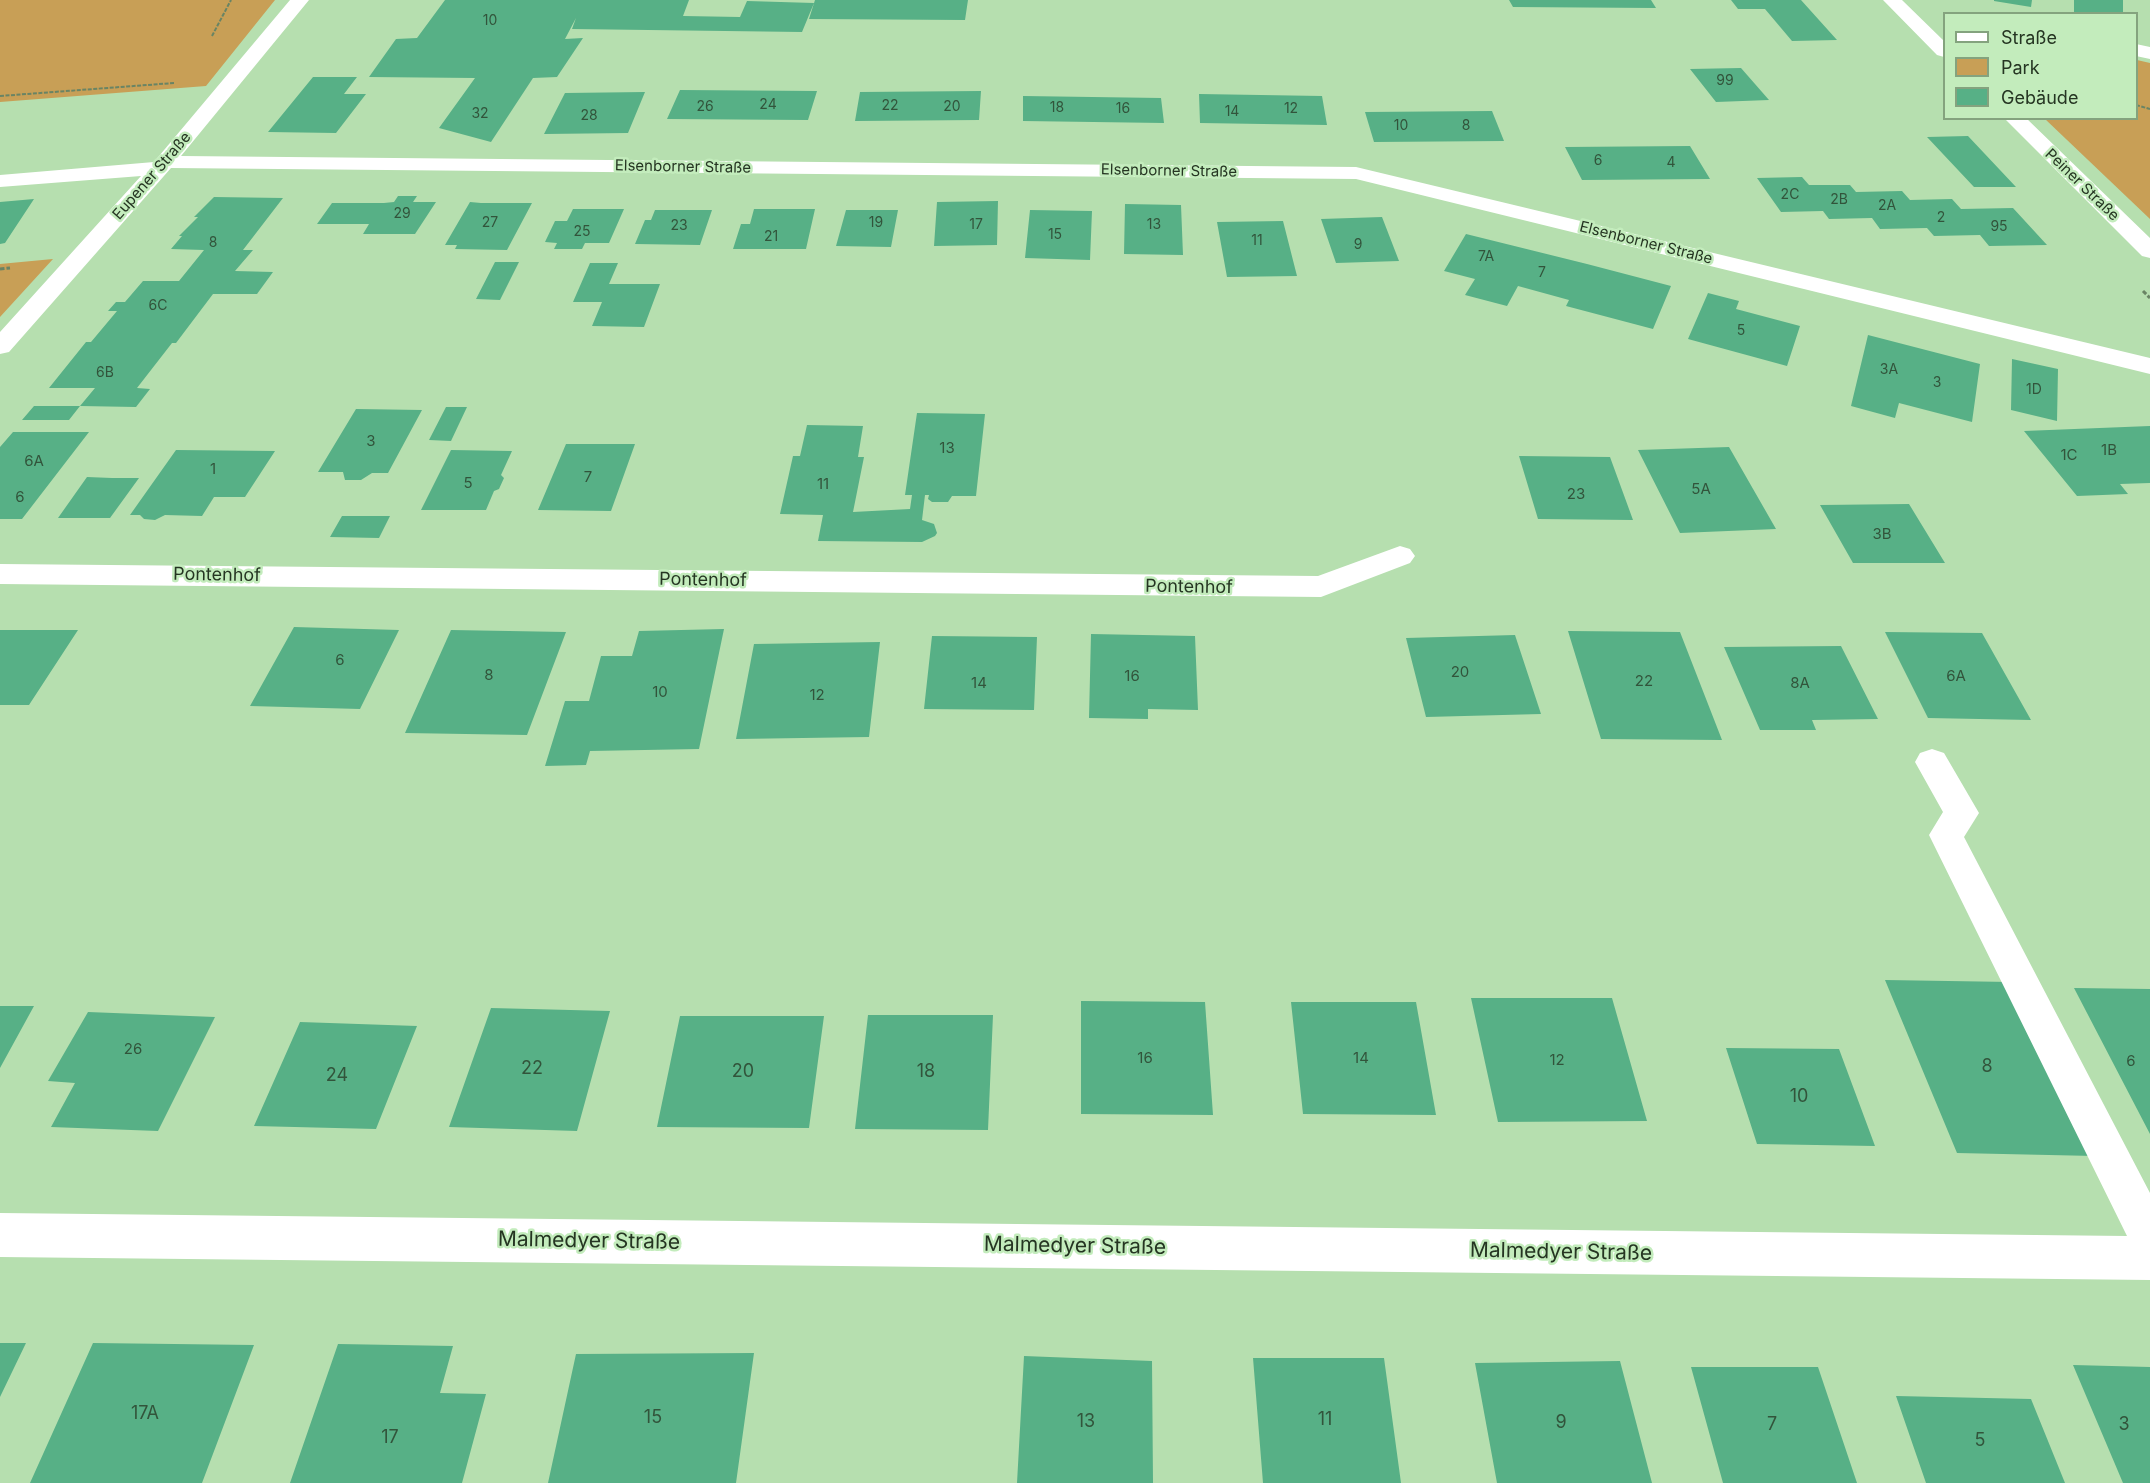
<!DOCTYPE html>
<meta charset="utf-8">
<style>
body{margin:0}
#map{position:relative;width:2150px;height:1483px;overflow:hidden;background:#b6dfaf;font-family:Inter,sans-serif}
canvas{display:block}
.legend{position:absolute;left:1943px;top:12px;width:195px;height:108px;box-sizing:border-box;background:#c3ecbc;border:2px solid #84a37e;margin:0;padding:8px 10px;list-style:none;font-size:18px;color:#253522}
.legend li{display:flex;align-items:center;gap:12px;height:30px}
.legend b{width:30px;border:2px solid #84a37e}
</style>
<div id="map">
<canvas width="2150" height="1483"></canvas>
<ul class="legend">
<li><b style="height:8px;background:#fff"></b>Straße</li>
<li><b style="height:16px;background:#c89f56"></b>Park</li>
<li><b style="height:16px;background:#57b086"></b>Gebäude</li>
</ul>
</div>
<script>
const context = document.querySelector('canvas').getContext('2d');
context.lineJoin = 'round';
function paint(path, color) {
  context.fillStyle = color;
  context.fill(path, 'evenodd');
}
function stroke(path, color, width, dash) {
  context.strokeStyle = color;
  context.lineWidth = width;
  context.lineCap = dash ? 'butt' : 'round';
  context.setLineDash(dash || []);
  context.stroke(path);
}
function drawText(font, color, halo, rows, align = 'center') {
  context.font = font + ' Inter,sans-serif';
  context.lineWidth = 5;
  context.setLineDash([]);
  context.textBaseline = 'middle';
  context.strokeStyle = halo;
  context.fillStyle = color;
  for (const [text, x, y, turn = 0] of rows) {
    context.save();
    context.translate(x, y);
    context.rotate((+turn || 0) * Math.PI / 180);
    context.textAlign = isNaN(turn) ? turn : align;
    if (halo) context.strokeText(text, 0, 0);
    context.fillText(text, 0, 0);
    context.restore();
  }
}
const green = new Path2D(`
 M 0,0 L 275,0 L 206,86 L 0,102 Z
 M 2137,60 L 2150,63 L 2150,219 L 2045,119 L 2136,118 Z
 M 53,259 L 0,317 L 0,264 Z`);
const building = new Path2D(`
 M 445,0 L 689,0 L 683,16 L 740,17 L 747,1 L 814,3 L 802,32 L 572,29 L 576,18 L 565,39 L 583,38 L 557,77 L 533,78 L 491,142 L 439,128 L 475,78 L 369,77 L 396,39 L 417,38 Z
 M 815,0 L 968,0 L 965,20 L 809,19 Z
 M 1509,0 L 1651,0 L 1656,8 L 1513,7 Z
 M 1731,0 L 1801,0 L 1837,40 L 1792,41 L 1765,9 L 1738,9 Z
 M 1994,0 L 2032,0 L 2031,7 L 1994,1 Z
 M 2074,0 L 2123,0 L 2123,14 L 2074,14 Z
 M 1741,68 L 1769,100 L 1716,102 L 1690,69 Z
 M 313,77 L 357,77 L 344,94 L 366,94 L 336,133 L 268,132 Z
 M 680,90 L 817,91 L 808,120 L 667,119 Z
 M 981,91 L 979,120 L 855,121 L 860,92 Z
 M 645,92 L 628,133 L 544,134 L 565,93 Z
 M 1199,94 L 1322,96 L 1327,125 L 1200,123 Z
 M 1023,96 L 1161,98 L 1164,123 L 1023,121 Z
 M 1492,111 L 1504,141 L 1374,142 L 1365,112 Z
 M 1968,136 L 2016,187 L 1974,187 L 1927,137 Z
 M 1690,146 L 1710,179 L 1582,180 L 1565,147 Z
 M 1802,177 L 1809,185 L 1850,185 L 1856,192 L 1902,191 L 1910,200 L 1952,199 L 1961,209 L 2013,208 L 2047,245 L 1989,246 L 1980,235 L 1934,236 L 1927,228 L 1880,229 L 1872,218 L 1829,219 L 1823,211 L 1781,212 L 1757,178 Z
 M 398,196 L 417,196 L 413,202 L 436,202 L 415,234 L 363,234 L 369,224 L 317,224 L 332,203 L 384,203 L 394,202 Z
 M 214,197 L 283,198 L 243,250 L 253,250 L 235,271 L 273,272 L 257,294 L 213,294 L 176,343 L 172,343 L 137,388 L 150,389 L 136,407 L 80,406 L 95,388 L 49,388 L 86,342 L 91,342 L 117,311 L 108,311 L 116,302 L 125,302 L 143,281 L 179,281 L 204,250 L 171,249 L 182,236 L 179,236 L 198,217 L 194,217 Z
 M 34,199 L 5,243 L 0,244 L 0,202 Z
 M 998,201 L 997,245 L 934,246 L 937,202 Z
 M 470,202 L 481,203 L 532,203 L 507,250 L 455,249 L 457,245 L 445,245 Z
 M 1125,204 L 1181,205 L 1183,255 L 1124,254 Z
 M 573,209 L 624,209 L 609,243 L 585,243 L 582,249 L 554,249 L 557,243 L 545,242 L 555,221 L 567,221 Z
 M 754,209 L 815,209 L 806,249 L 733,249 L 741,224 L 750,224 Z
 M 655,210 L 712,210 L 700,245 L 635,244 L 645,220 L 651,220 Z
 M 846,210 L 898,210 L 891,247 L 836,246 Z
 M 1030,210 L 1092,211 L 1090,260 L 1025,258 Z
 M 1382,217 L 1399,261 L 1336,263 L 1321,219 Z
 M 1283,221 L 1297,276 L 1227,277 L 1217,222 Z
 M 1466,234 L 1587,264 L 1671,286 L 1653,329 L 1566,306 L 1569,300 L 1518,286 L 1507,306 L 1465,295 L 1475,279 L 1444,271 Z
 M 495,262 L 519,262 L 500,300 L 476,299 Z
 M 590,263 L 618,263 L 609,284 L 660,284 L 644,327 L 592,326 L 602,302 L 573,302 Z
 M 1708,293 L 1739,301 L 1736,309 L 1800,326 L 1787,366 L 1688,339 Z
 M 1868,335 L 1980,364 L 1972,422 L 1899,403 L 1895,418 L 1851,406 Z
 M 2012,359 L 2058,369 L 2057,421 L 2011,410 Z
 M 34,406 L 80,406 L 69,420 L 22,420 Z
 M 446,407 L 467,407 L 451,441 L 429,440 Z
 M 356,409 L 422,410 L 388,473 L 372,473 L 361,480 L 345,480 L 343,472 L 318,472 Z
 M 917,413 L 985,414 L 976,496 L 952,496 L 948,502 L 932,502 L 928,499 L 929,495 L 925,495 L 922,520 L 934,524 L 937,533 L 935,536 L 922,542 L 818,541 L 823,515 L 780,514 L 793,456 L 800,456 L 807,425 L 863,426 L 858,457 L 864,457 L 853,512 L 910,509 L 912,495 L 905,495 Z
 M 2150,426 L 2150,483 L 2120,484 L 2128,494 L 2077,496 L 2024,431 Z
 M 13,432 L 89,432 L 22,519 L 0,519 L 0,447 Z
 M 566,444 L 635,444 L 611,511 L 538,510 Z
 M 1729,447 L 1776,529 L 1680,533 L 1638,450 Z
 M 176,450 L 275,451 L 245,497 L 214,497 L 202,516 L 165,515 L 155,520 L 144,519 L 140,515 L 130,515 Z
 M 451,450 L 512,451 L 501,475 L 504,478 L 499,489 L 494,491 L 486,510 L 421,510 Z
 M 1519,456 L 1610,457 L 1633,520 L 1538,519 Z
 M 87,477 L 112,478 L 139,478 L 110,518 L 58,518 Z
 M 1909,504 L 1945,563 L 1853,563 L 1820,505 Z
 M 342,516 L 390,516 L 379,538 L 330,537 Z
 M 294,627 L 399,630 L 360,709 L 250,706 Z
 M 724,629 L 699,749 L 590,751 L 586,765 L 545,766 L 565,701 L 589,701 L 601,656 L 632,656 L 639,631 Z
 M 0,630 L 78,630 L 29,705 L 0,705 Z
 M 451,630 L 566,632 L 527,735 L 405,733 Z
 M 1568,631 L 1680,632 L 1722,740 L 1601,739 Z
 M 1885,632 L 1982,633 L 2031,720 L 1928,718 Z
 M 1091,634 L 1195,636 L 1198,710 L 1148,709 L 1148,719 L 1089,718 Z
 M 1515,635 L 1541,714 L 1426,717 L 1406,638 Z
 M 932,636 L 1037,637 L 1034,710 L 924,709 Z
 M 880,642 L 869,737 L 736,739 L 754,644 Z
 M 1841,646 L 1878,719 L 1812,720 L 1816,730 L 1760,730 L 1724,647 Z
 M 1885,980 L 2011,982 L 2095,1156 L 1957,1153 Z
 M 2074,988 L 2150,989 L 2150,1134 Z
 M 1471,998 L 1612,998 L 1647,1121 L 1498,1122 Z
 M 1081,1001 L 1205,1002 L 1213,1115 L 1081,1114 Z
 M 1291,1002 L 1416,1002 L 1436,1115 L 1303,1114 Z
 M 0,1006 L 34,1006 L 0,1068 Z
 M 491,1008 L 610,1011 L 577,1131 L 449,1127 Z
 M 88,1012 L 215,1017 L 158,1131 L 51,1127 L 75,1083 L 48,1081 Z
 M 868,1015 L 993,1015 L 988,1130 L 855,1129 Z
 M 680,1016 L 824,1016 L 809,1128 L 657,1127 Z
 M 300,1022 L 417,1026 L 376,1129 L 254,1126 Z
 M 1726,1048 L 1839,1049 L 1875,1146 L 1757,1144 Z
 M 0,1343 L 26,1343 L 0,1397 Z
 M 93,1343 L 254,1345 L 202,1483 L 30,1483 Z
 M 338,1344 L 453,1346 L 440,1393 L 486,1394 L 462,1483 L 290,1483 Z
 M 754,1353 L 736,1483 L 548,1483 L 576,1354 Z
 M 1024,1356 L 1152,1361 L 1153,1483 L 1017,1483 Z
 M 1253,1358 L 1384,1358 L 1401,1483 L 1263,1483 Z
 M 1620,1361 L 1652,1483 L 1497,1483 L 1475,1363 Z
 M 2073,1365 L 2150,1367 L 2150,1483 L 2123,1483 Z
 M 1691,1367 L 1818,1367 L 1857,1483 L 1723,1483 Z
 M 1896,1396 L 2031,1399 L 2065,1483 L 1926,1483 Z`);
const pathFar1 = new Path2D(`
 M 212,36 L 231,0
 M 0,96 L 174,83
 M 2136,105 L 2150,109`);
const path = new Path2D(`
 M 0,269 L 10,268
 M 2143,291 L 2150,298`);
const minor = new Path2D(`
 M 290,0 L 309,0 L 181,156 L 1356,167 L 2150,358 L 2150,374 L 1356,179 L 171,168 L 9,352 L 0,354 L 0,332 L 141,176 L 0,187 L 0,175 L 154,162 Z
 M 1883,0 L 1902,0 L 1944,41 L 1944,57 L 1937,55 Z
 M 2136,44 L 2150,47 L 2150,59 L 2136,56 Z
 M 2004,118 L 2026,118 L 2150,238 L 2150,258 L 2142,256 Z
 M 1400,546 L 1410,549 L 1415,556 L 1410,563 L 1321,597 L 0,584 L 0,564 L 1318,576 Z
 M 1932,749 L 1944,753 L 1979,813 L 1964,837 L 2150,1193 L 2150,1280 L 0,1257 L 0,1213 L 2127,1236 L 1929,835 L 1943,812 L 1915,762 L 1920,753 Z`);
const farNumbernames = [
 ["10",490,21],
 ["99",1725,81],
 ["24",768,105],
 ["22",890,106],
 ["26",705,107],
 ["20",952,107],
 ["18",1057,108],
 ["16",1123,109],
 ["12",1291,109],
 ["14",1232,112],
 ["32",480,114],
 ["28",589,116],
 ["10",1401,126],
 ["8",1466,126],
 ["6",1598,161],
 ["4",1671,163],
 ["2C",1790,195],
 ["2B",1839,200],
 ["2A",1887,206],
 ["29",402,214],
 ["2",1941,218],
 ["27",490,223],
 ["19",876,223],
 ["17",976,225],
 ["13",1154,225],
 ["23",679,226],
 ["95",1999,227],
 ["25",582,232],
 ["15",1055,235],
 ["21",771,237],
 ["11",1257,241],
 ["8",213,243],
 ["9",1358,245],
 ["7A",1486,257],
 ["7",1542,273],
 ["6C",158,306],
 ["5",1741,331],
 ["3A",1889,370],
 ["6B",105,373],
 ["3",1937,383],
 ["1D",2034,390]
];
const farStreetnames = [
 ["Elsenborner Straße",683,167,1],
 ["Elsenborner Straße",1169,171,1],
 ["Eupener Straße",152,176,-49],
 ["Peiner Straße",2082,185,44],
 ["Elsenborner Straße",1646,243,14]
];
const numberNames = [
 ["3",371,441],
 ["13",947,448],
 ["1B",2109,450],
 ["1C",2069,455],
 ["6A",34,461],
 ["1",213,469],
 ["7",588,477],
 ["5",468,483],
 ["11",823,484],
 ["5A",1701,489],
 ["23",1576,494],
 ["6",20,497],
 ["3B",1882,534],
 ["6",340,660],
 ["20",1460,672],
 ["8",489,675],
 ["16",1132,676],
 ["6A",1956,676],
 ["22",1644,681],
 ["14",979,683],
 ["8A",1800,683],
 ["10",660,692],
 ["12",817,695],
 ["26",133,1049],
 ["16",1145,1058],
 ["14",1361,1058],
 ["12",1557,1060],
 ["6",2131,1061]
];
const streetNames = [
 ["Pontenhof",217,575,1],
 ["Pontenhof",703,580,1],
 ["Pontenhof",1189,587,1]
];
const nearNumbernames = [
 ["8",1987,1067],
 ["22",532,1069],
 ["20",743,1072],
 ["18",926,1072],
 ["24",337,1076],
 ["10",1799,1097],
 ["17A",145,1414],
 ["15",653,1418],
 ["11",1325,1420],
 ["13",1086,1422],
 ["9",1561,1423],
 ["7",1772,1425],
 ["3",2124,1425],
 ["17",390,1438],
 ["5",1980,1441]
];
const nearStreetnames = [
 ["Malmedyer Straße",589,1241,1],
 ["Malmedyer Straße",1075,1246,1],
 ["Malmedyer Straße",1561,1252,1]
];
paint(green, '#c89f56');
paint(building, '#57b086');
stroke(pathFar1, '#698464', 2, [4, 1.5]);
stroke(path, '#698464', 3, [4.5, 2]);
paint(minor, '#fff');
drawText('14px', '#32543b', null, farNumbernames);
drawText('15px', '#253522', '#c3ecbc', farStreetnames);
drawText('15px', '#32543b', null, numberNames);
drawText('18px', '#253522', '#c3ecbc', streetNames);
drawText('18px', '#32543b', null, nearNumbernames);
drawText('21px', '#253522', '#c3ecbc', nearStreetnames);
</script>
